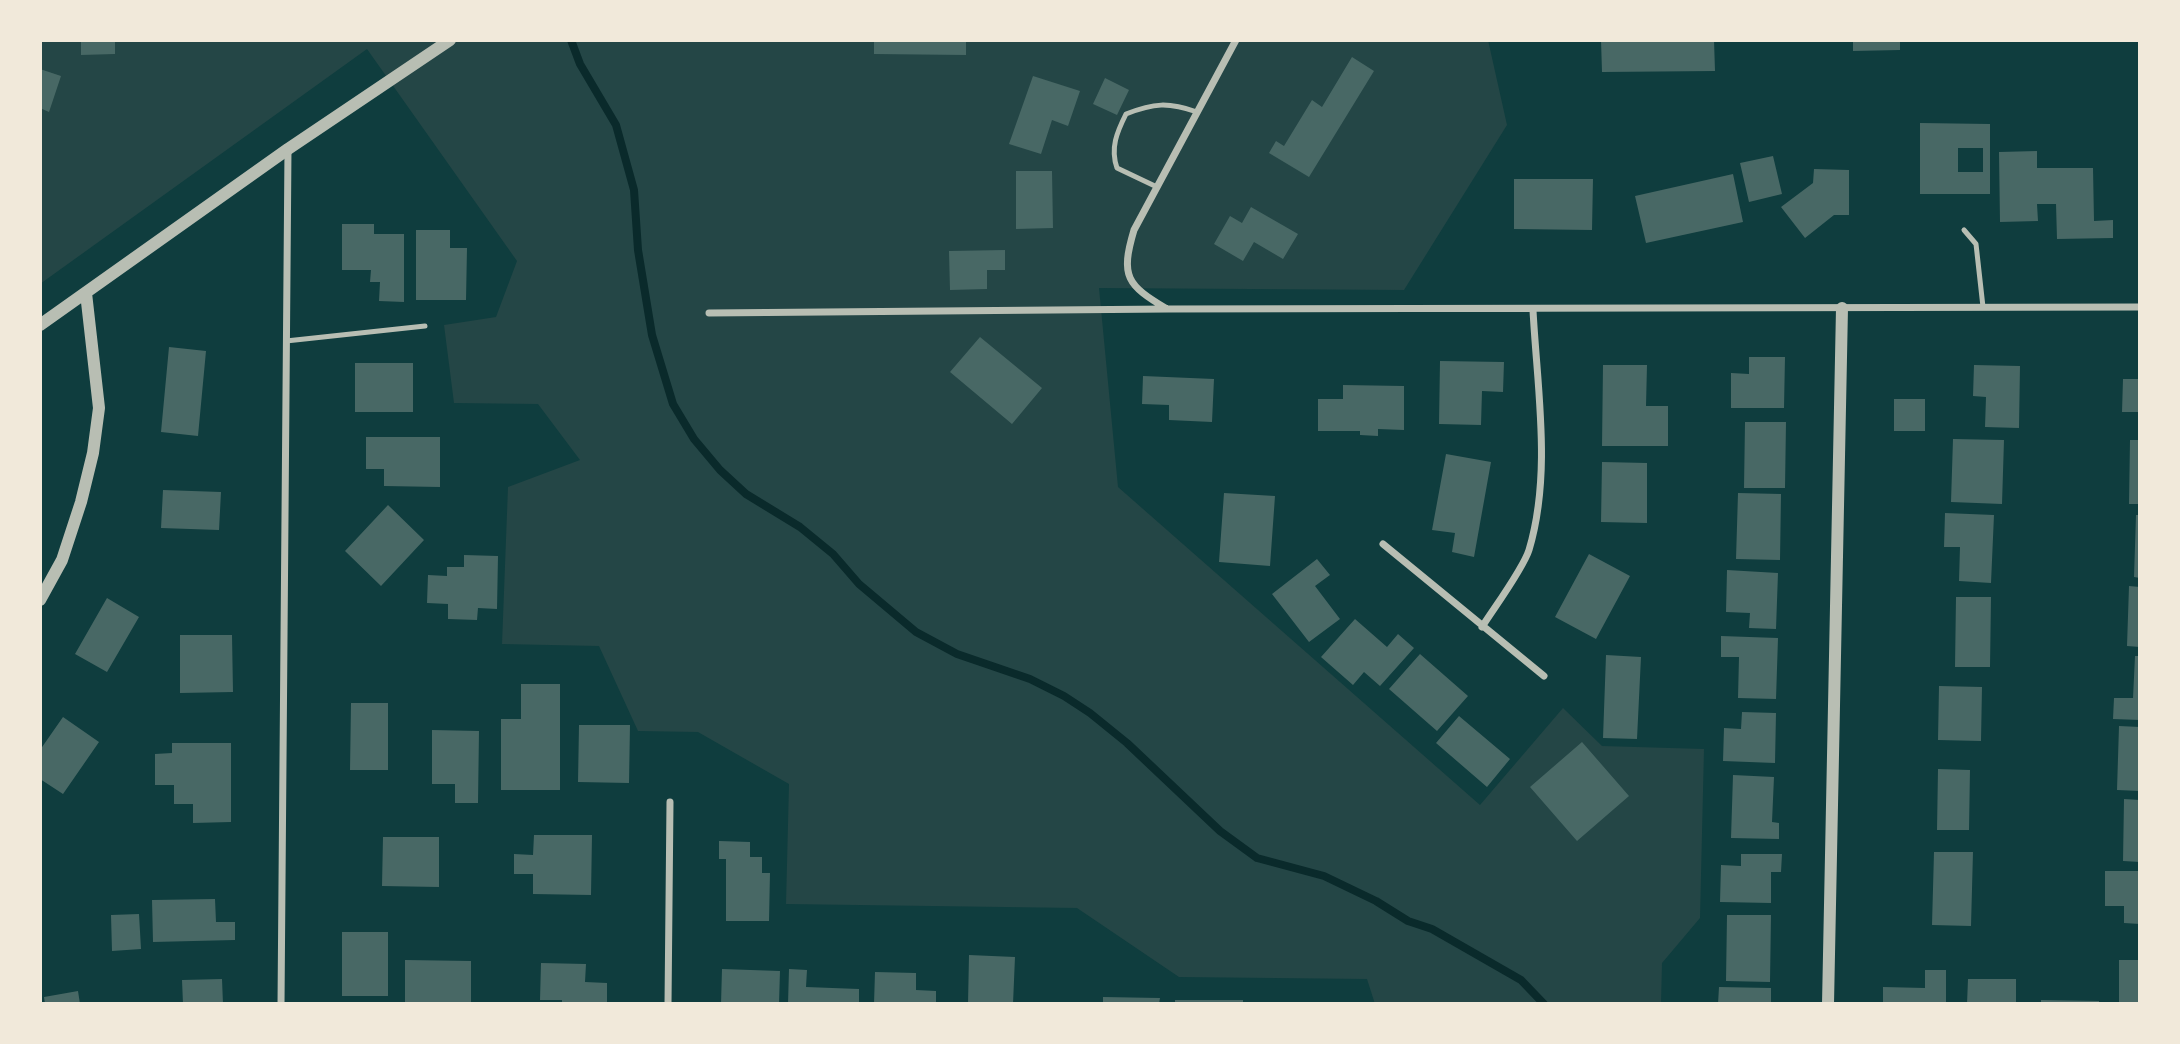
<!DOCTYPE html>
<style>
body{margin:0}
#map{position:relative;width:2180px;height:1044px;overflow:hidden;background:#0f3d3e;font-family:"Exo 2",sans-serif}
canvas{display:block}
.frame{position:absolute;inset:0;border:42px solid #f1e9da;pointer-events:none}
</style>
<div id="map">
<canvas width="2180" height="1044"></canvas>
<div class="frame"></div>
</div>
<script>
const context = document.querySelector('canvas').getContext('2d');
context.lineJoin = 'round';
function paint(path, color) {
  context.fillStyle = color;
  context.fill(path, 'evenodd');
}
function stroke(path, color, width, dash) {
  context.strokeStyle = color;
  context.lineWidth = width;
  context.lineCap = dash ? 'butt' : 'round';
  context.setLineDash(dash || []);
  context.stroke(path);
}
const green = new Path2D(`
 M 40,40 L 1488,40 L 1507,125 L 1404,290 L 1099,288 L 1118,487 L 1480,805 L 1563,708 L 1602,746 L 1704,749 L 1700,918 L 1662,963 L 1661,1004 L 1375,1004 L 1367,979 L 1179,977 L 1077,908 L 786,904 L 789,784 L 698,732 L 638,731 L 599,646 L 502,644 L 508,487 L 580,460 L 538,404 L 454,403 L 444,325 L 496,317 L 517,261 L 367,49 L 40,284 Z`);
const stream = new Path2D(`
 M 571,40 L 580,64 L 616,125 L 634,190 L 638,250 L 652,335 L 673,404 L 694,439 L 720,470 L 746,494 L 800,527 L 833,554 L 859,584 L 916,632 L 957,654 L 1030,679 L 1064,696 L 1090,713 L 1127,743 L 1220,831 L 1257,858 L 1324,876 L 1376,901 L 1408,921 L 1432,929 L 1521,980 L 1544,1004`);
const building = new Path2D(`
 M 81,40 L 115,40 L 115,54 L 81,55 Z
 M 874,40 L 966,40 L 966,55 L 874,54 Z
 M 1601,40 L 1714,40 L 1715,71 L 1602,72 Z
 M 1853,40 L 1900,40 L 1900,50 L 1853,51 Z
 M 1352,57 L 1374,71 L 1309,177 L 1269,153 L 1276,141 L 1284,146 L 1312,100 L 1322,107 Z
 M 40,69 L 61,76 L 49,112 L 40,108 Z
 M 1033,76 L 1080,91 L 1068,126 L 1052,120 L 1041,154 L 1009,144 Z
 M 1105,78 L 1129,90 L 1117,115 L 1093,104 Z
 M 1920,123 L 1990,124 L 1990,194 L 1920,194 ZM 1958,148 L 1983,148 L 1983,172 L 1958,172 Z
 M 2037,151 L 2037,168 L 2093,168 L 2094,221 L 2113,220 L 2113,238 L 2057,239 L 2056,204 L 2037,204 L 2038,221 L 2000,222 L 1999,152 Z
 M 1773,156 L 1782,194 L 1749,202 L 1740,163 Z
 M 1814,169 L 1849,170 L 1849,215 L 1834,215 L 1805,238 L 1781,207 L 1813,183 Z
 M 1016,171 L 1052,171 L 1053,228 L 1016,229 Z
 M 1733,174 L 1743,222 L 1646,243 L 1635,196 Z
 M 1514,179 L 1593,179 L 1592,230 L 1514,229 Z
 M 1251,207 L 1298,234 L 1283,259 L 1254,242 L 1243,261 L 1214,244 L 1230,216 L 1242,223 Z
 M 342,224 L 374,224 L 374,234 L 404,234 L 404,302 L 379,301 L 380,282 L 370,282 L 371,270 L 342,270 Z
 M 416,230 L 450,230 L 450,248 L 467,248 L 466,300 L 416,300 Z
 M 1005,250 L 1005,270 L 987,270 L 987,289 L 950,290 L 949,251 Z
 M 980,337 L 1042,388 L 1012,424 L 950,372 Z
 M 169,347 L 206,351 L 198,436 L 161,432 Z
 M 1749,357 L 1785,357 L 1784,408 L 1731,408 L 1731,373 L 1749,374 Z
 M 1440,361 L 1504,362 L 1503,392 L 1482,391 L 1481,425 L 1439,424 Z
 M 355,363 L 413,363 L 413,412 L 355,412 Z
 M 1603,365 L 1647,365 L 1646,406 L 1668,406 L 1668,446 L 1602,446 Z
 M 1974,365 L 2020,366 L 2019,428 L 1985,427 L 1986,397 L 1973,396 Z
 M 1143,376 L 1214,379 L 1212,422 L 1169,420 L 1169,405 L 1142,404 Z
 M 2123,379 L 2140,379 L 2140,412 L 2122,412 Z
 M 1343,385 L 1404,386 L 1404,430 L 1378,429 L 1378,436 L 1360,435 L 1360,431 L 1318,431 L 1318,399 L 1343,399 Z
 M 1894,399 L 1925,399 L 1925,431 L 1894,431 Z
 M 1745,422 L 1786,422 L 1785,488 L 1744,488 Z
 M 366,437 L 440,437 L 440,487 L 384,486 L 384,469 L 366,469 Z
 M 1953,439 L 2004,440 L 2002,504 L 1951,502 Z
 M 2130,440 L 2140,440 L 2140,504 L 2129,504 Z
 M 1446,454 L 1491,462 L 1474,557 L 1452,552 L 1455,533 L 1432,530 Z
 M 1602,462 L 1647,463 L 1647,523 L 1601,522 Z
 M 163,490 L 221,492 L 219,530 L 161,528 Z
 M 1224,493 L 1275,496 L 1270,566 L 1219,562 Z
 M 1738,493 L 1781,494 L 1780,560 L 1736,559 Z
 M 388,505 L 424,540 L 381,586 L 345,551 Z
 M 1945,513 L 1994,515 L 1991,583 L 1959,581 L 1960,547 L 1944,547 Z
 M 2136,515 L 2140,515 L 2140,578 L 2134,577 Z
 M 1589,554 L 1630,576 L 1596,639 L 1555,617 Z
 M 464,555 L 498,556 L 497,609 L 478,608 L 477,620 L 448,619 L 448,604 L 427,603 L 428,575 L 447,576 L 447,567 L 464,567 Z
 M 1317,559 L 1330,575 L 1315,586 L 1340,619 L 1309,642 L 1272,594 Z
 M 1727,570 L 1778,573 L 1776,629 L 1749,628 L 1750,613 L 1726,612 Z
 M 2129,586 L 2140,587 L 2140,647 L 2127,646 Z
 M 1956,597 L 1991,597 L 1990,667 L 1955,667 Z
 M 107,598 L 139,617 L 107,672 L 75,654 Z
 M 1355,619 L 1387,647 L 1398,634 L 1414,648 L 1380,686 L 1364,672 L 1353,685 L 1321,657 Z
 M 180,635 L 232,635 L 233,692 L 180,693 Z
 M 1721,636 L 1778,638 L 1776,699 L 1738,698 L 1739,657 L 1721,657 Z
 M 1420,654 L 1468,696 L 1437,731 L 1389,689 Z
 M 1606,655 L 1641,657 L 1637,739 L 1603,738 Z
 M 2135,656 L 2140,656 L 2140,720 L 2113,719 L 2114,698 L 2133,698 Z
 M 521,684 L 560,684 L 560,790 L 501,790 L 501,719 L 521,719 Z
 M 1939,686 L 1982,687 L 1981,741 L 1938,740 Z
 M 351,703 L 388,703 L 388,770 L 350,770 Z
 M 1742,712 L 1776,713 L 1775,763 L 1723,761 L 1724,728 L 1741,729 Z
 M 1459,716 L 1510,759 L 1487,787 L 1436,743 Z
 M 63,717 L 99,742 L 63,794 L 40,779 L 40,750 Z
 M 579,725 L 630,725 L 629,783 L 578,782 Z
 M 2119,726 L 2140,727 L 2140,791 L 2117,790 Z
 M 432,730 L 479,731 L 478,803 L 455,803 L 455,784 L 432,784 Z
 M 1582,742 L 1629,796 L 1577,841 L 1530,787 Z
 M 172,743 L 231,743 L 231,822 L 193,823 L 193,804 L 174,804 L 174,785 L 155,785 L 155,754 L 172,753 Z
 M 1938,769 L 1970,770 L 1969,830 L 1937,830 Z
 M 1733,775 L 1774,777 L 1772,822 L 1779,823 L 1779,839 L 1731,838 Z
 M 2124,799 L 2140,800 L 2140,862 L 2123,861 Z
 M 534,835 L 592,835 L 591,895 L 533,894 L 533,874 L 514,874 L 514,854 L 533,855 Z
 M 383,837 L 439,837 L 439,887 L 382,886 Z
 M 719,841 L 750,842 L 750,857 L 762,857 L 762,873 L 770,873 L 769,921 L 726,921 L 726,859 L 719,859 Z
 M 1934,852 L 1973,852 L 1971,926 L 1932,925 Z
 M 1741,854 L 1782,854 L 1781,872 L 1771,872 L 1771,903 L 1720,902 L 1721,865 L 1741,866 Z
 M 2105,871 L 2140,871 L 2140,924 L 2124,923 L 2124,906 L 2105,906 Z
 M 215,899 L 216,922 L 235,922 L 235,940 L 153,942 L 152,900 Z
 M 139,914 L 141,949 L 112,951 L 111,915 Z
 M 1727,915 L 1771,915 L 1770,982 L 1726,981 Z
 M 342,932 L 388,932 L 388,996 L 342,996 Z
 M 969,955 L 1015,957 L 1013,1004 L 968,1004 Z
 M 405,960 L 471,961 L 471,1004 L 405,1004 Z
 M 2119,960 L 2140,960 L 2140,1004 L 2119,1004 Z
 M 541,963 L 586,964 L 585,982 L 607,983 L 607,1004 L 562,1004 L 562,1000 L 540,1000 Z
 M 722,969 L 780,971 L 779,1004 L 721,1004 Z
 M 789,969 L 807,970 L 806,987 L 859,989 L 859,1004 L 788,1004 Z
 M 1925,970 L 1946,970 L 1946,1004 L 1883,1004 L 1883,987 L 1925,988 Z
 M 875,972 L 916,973 L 916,990 L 936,991 L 936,1004 L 874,1004 Z
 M 222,979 L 223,1004 L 183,1004 L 182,980 Z
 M 1968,979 L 2016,979 L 2016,1004 L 1967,1004 Z
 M 1719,987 L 1771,988 L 1771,1004 L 1718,1004 Z
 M 78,991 L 80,1004 L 45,1004 L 44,997 Z
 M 1103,997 L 1160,998 L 1159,1004 L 1103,1004 Z
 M 1175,1000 L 1243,1000 L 1243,1004 L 1175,1004 Z
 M 2041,1000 L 2099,1001 L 2099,1004 L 2041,1004 Z`);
const service = new Path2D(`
 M 1157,187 L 1117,168 C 1110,148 1117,132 1126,114 C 1154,103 1168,102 1197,112
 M 1964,230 L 1976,244 L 1983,307
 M 286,341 L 425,326`);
const minor = new Path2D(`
 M 1167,309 C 1127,285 1120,277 1134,230 L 1236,40
 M 709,313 L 1168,309 L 2140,307
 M 1383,544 L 1544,676
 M 1482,627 C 1494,608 1523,569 1529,550 C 1552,473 1537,388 1533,310
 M 281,1004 L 288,149
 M 668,1004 L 670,802`);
const tertiary = new Path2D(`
 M 40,325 L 288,149 L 450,40
 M 40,600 L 62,560 L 81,502 L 93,453 L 99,408 L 86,293
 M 1828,1004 L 1842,308`);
paint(green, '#244646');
stroke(stream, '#0a2a2b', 8);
paint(building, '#486865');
stroke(service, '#b8beb3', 5);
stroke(minor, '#b8beb3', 7);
stroke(tertiary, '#b8beb3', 12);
</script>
